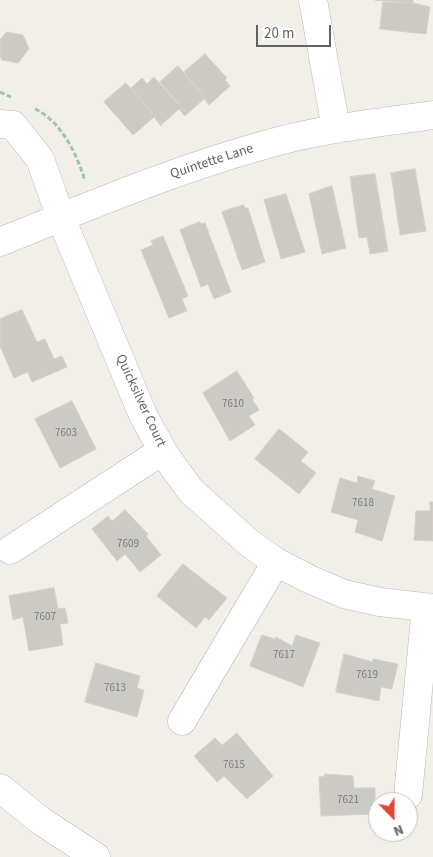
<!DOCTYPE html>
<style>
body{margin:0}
#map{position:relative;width:433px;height:857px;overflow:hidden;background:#f1efe8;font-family:"Source Sans 3",sans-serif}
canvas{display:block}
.north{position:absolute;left:368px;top:792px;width:50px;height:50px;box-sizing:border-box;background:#fff;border:1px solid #bfc1c3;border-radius:50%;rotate:158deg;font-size:14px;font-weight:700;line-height:20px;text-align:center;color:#5f6368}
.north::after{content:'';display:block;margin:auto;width:18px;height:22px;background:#ea4335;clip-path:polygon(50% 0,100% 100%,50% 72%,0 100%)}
.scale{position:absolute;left:256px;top:25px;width:75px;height:22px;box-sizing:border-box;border:2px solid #5f6368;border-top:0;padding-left:6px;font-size:15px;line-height:18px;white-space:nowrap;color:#5f6368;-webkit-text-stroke:4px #fff;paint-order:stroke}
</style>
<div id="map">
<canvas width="433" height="857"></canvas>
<div class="north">N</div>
<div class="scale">20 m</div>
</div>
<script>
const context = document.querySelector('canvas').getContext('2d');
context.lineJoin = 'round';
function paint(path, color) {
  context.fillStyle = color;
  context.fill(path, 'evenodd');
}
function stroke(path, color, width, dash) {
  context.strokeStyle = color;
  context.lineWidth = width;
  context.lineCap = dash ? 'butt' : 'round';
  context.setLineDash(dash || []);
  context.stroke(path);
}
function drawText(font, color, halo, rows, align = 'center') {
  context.font = font + ' "Source Sans 3",sans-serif';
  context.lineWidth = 4;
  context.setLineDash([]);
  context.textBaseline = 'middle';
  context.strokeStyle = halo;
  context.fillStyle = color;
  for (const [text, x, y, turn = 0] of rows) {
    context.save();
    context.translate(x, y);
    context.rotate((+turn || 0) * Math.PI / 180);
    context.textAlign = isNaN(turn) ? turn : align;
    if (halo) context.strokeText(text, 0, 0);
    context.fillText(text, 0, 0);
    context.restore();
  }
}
const building = new Path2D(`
 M 375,0 L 413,0 L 413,3 Z
 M 383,2 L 413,3 L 430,7 L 426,34 L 380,29 Z
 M 7,32 L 23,35 L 29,49 L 18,63 L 2,60 L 0,56 L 0,40 Z
 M 205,54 L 227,78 L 225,80 L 230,86 L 210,104 L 184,72 Z
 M 178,66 L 210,104 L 209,105 L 204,99 L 187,114 L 160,82 Z
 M 154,77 L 187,114 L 185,116 L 179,109 L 162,124 L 131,88 L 142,78 L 147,84 Z
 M 126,83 L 162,124 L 161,126 L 154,117 L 133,135 L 104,102 Z
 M 415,169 L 426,231 L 400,235 L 391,173 Z
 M 375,174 L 388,251 L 370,254 L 367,237 L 359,238 L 350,177 Z
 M 332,186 L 346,248 L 322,254 L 309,194 Z
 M 286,194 L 305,252 L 281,259 L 264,200 Z
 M 244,205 L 245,208 L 248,208 L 265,262 L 242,270 L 222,212 Z
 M 200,222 L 201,224 L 205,223 L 231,292 L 214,299 L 208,284 L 201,287 L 180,230 Z
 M 163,236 L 188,296 L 182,299 L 187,311 L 169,318 L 141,250 L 153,245 L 151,241 Z
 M 22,310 L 37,342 L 45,339 L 54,359 L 62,356 L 67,367 L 32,382 L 28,372 L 14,378 L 0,346 L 0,319 Z
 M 237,371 L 254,398 L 252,399 L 259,410 L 249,416 L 255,425 L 230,441 L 203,393 Z
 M 72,401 L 96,449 L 60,468 L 35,419 Z
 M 279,429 L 308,452 L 301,461 L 316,473 L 299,494 L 255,459 Z
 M 358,476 L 375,481 L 372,489 L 395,496 L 382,541 L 355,532 L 358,520 L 331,512 L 340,478 L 357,483 Z
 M 430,502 L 433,502 L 433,541 L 414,540 L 416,511 L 430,511 Z
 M 125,510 L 148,534 L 146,536 L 161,555 L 140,572 L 125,554 L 117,561 L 92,529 L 108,516 L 112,521 Z
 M 183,564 L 227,598 L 209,620 L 205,617 L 196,628 L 157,596 Z
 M 54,588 L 58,609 L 65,608 L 68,623 L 60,624 L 63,645 L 29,651 L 23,617 L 13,620 L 9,596 Z
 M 262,635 L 275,639 L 276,637 L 292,646 L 296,635 L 320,643 L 303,687 L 250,666 Z
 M 344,654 L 373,662 L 373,659 L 398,664 L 392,689 L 381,687 L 379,701 L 336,692 Z
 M 96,663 L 140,676 L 137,688 L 144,690 L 137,717 L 85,702 Z
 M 237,733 L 273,776 L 247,799 L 224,776 L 217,782 L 194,756 L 215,738 L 222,745 Z
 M 325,774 L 353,776 L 354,788 L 375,788 L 375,814 L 321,816 L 319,777 L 325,776 Z`);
const path = new Path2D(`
 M 0,92 L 11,97
 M 35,109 C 61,121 77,154 85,181`);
const minor = new Path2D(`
 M 313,0 L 336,129
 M 0,124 L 13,125 L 40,159 L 61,218 L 143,415 L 165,455 L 191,491 L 248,542 L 276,562 L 309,579 L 344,594 L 380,602 L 433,608
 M 0,242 C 92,205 184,166 279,141 C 329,128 382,122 433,115
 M 10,550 L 162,451
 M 182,721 L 276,562
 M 0,788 L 41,821 L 96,857
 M 408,795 L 426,608`);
const numberNames = [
 ["7610",233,405],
 ["7603",66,434],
 ["7618",363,504],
 ["7609",128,545],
 ["7607",45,618],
 ["7617",284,656],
 ["7619",367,676],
 ["7613",115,689],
 ["7615",234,766],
 ["7621",348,801]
];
const streetNames = [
 ["Quintette Lane",212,162,-18],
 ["Quicksilver Court",140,401,65]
];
paint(building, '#cccac5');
stroke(building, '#d6d1c6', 1);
stroke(minor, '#b5b8bc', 29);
stroke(path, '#9cc7a9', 3, [5, 2.5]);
stroke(minor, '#fff', 28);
drawText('11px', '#7a7d7f', null, numberNames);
drawText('14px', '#5f6368', '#fff', streetNames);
</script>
